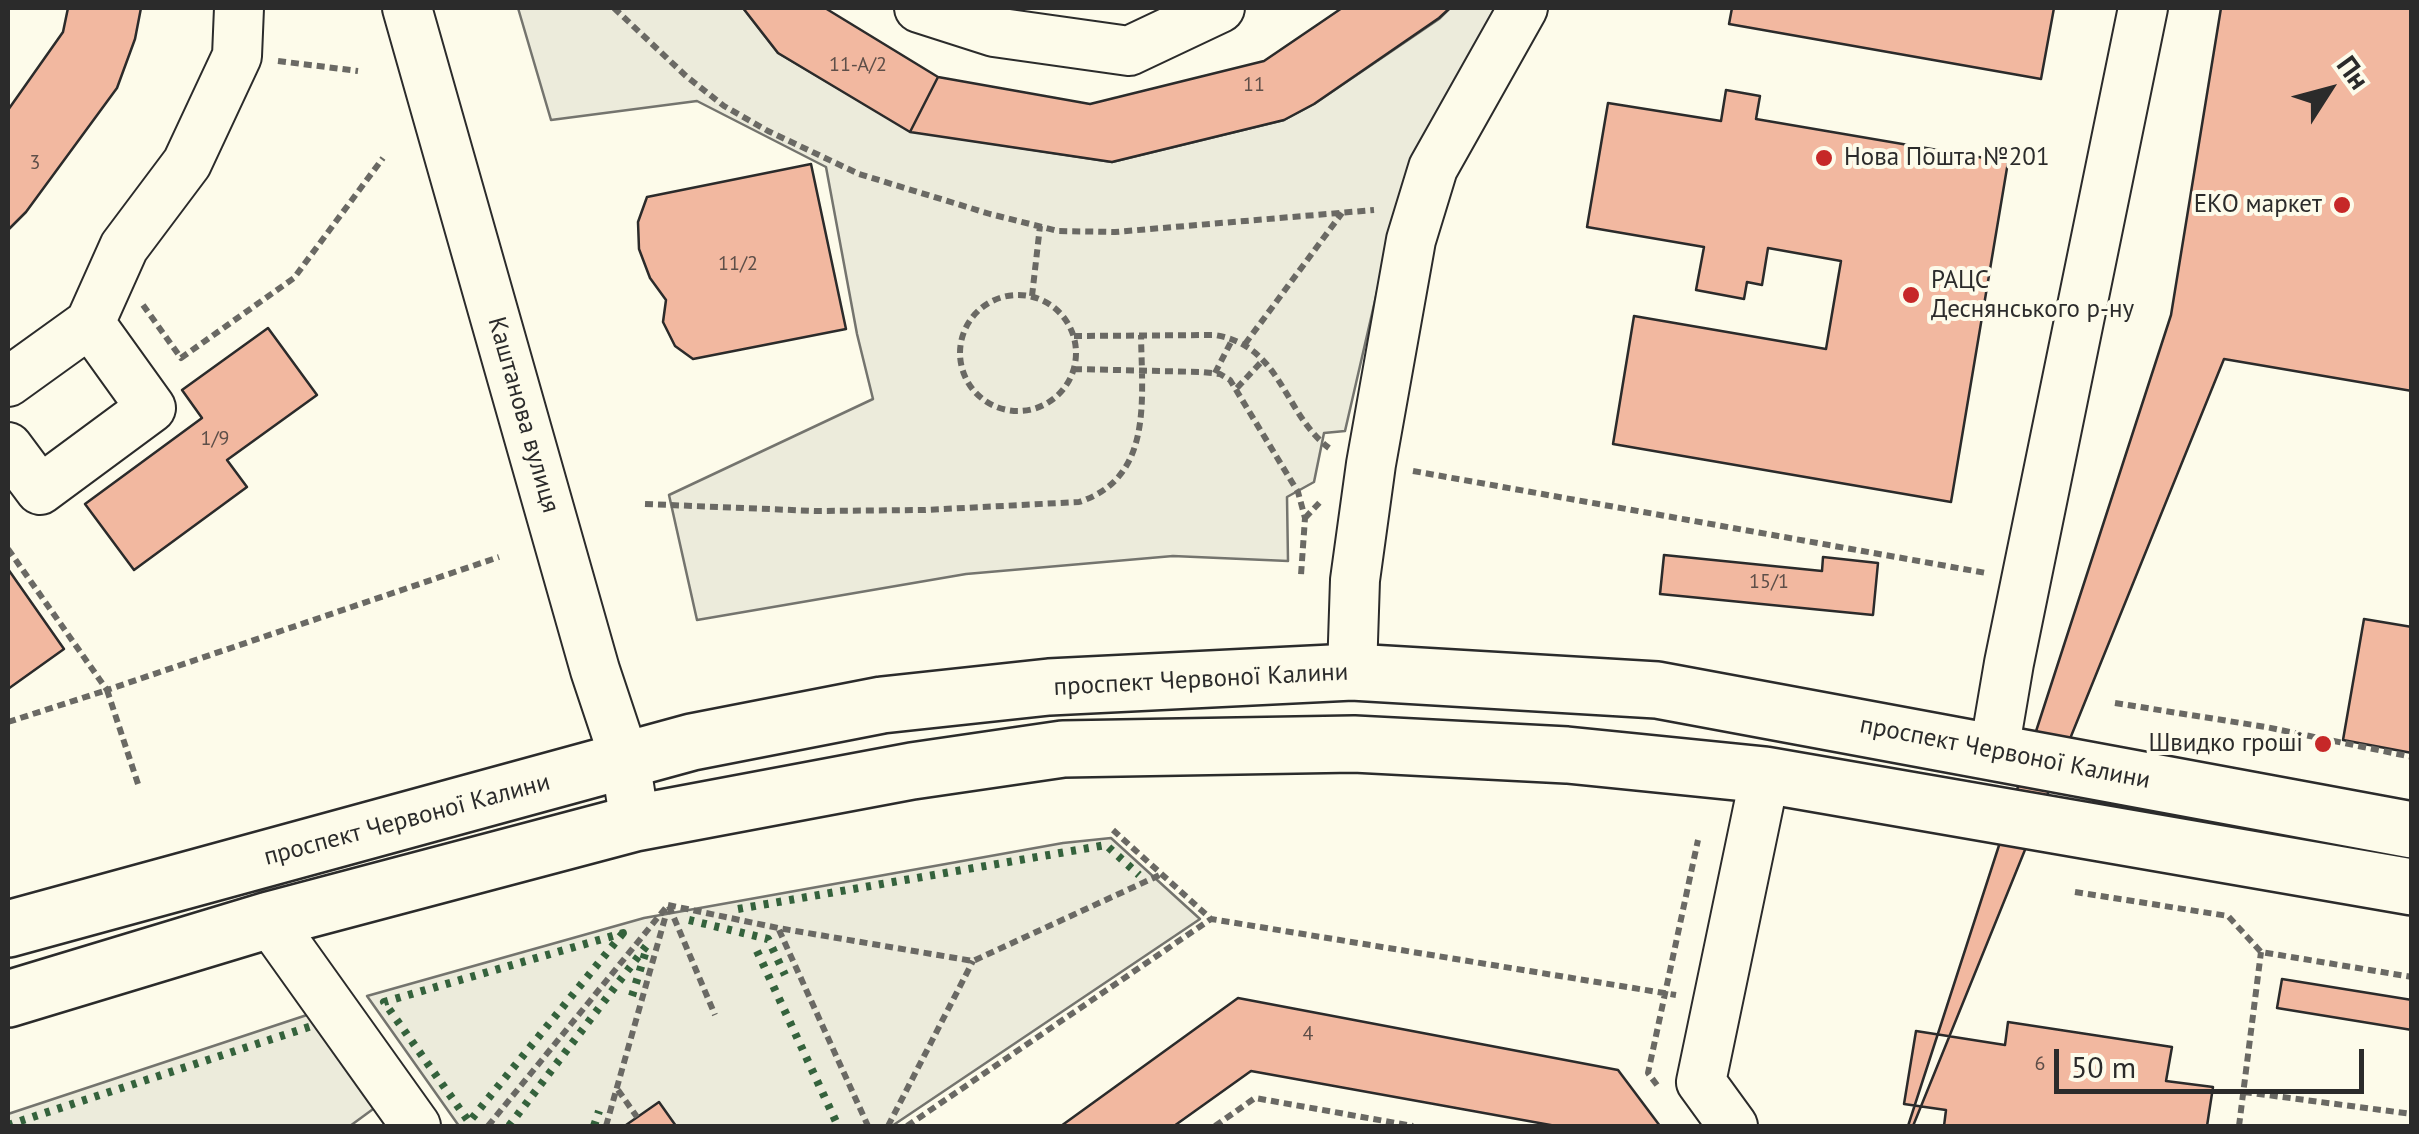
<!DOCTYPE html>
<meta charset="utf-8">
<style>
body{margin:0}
#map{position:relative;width:2419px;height:1134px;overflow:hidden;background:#fdfbea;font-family:"PT Sans",sans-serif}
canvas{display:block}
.frame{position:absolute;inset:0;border:10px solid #2b2b2b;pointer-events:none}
.north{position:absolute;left:2279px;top:40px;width:100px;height:100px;-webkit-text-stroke:8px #fdfbea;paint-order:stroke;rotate:54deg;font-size:28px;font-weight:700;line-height:40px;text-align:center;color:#2b2b2b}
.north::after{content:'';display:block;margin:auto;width:35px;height:45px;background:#2b2b2b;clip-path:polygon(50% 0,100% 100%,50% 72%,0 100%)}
.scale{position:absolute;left:2054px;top:1049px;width:310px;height:45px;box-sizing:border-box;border:5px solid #2b2b2b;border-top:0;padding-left:12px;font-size:30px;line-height:35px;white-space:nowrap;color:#2b2b2b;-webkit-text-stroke:8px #fdfbea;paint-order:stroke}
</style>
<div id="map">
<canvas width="2419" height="1134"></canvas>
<div class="frame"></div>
<div class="north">Пн</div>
<div class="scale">50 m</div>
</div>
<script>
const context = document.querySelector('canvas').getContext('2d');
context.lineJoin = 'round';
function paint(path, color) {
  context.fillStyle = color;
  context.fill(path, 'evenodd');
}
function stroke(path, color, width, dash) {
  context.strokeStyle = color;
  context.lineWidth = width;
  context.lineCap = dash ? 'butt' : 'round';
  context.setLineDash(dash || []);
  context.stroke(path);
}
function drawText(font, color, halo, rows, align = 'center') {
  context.font = font + ' "PT Sans",sans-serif';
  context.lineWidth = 8;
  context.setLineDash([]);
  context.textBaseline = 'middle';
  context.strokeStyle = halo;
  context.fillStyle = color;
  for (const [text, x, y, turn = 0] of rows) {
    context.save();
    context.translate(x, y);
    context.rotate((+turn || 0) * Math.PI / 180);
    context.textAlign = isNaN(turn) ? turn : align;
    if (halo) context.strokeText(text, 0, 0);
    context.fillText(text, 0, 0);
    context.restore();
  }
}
const green = new Path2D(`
 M 518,8 L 743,8 L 778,53 L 910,131 L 1112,162 L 1284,120 L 1314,104 L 1439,19 L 1450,8 L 1506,8 L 1397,205 L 1345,431 L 1324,433 L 1314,482 L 1287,497 L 1288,561 L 1173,556 L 966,574 L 697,620 L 669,495 L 873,399 L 857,334 L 826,167 L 697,101 L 551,120 Z
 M 1111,838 L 1200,919 L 892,1126 L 459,1126 L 367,996 L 644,918 L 1063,843 Z
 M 319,1011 L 384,1101 L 350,1126 L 8,1126 L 8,1114 Z`);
const building = new Path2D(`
 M 68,8 L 141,8 L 135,39 L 117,88 L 26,212 L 8,230 L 8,110 L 63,32 Z
 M 743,8 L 825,8 L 938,77 L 910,132 L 778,53 Z
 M 1342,8 L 1450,8 L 1439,18 L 1314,104 L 1284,120 L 1112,162 L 910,132 L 938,77 L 1090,104 L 1264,61 Z
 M 1732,8 L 2054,8 L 2041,79 L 1729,24 Z
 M 2221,8 L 2412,8 L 2412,391 L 2224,359 L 1913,1126 L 1908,1126 L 2171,315 Z
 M 1726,90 L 1760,96 L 1756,119 L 2008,162 L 1951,502 L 1613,444 L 1634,316 L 1826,349 L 1841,261 L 1768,248 L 1762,285 L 1747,282 L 1744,299 L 1696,290 L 1704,247 L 1587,227 L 1608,103 L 1721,121 Z
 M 811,164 L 846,329 L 693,359 L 675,346 L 663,322 L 666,300 L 650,278 L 639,249 L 638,222 L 647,197 Z
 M 268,328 L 317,395 L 227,460 L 247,487 L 134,570 L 85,504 L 202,418 L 182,390 Z
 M 1664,555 L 1822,571 L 1823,557 L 1878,563 L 1873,615 L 1660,594 Z
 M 8,569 L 64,649 L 8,689 Z
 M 2364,619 L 2412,627 L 2412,753 L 2343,740 Z
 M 2282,979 L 2412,1000 L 2412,1030 L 2277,1008 Z
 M 1238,998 L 1618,1070 L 1660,1126 L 1556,1126 L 1251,1071 L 1174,1126 L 1061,1126 Z
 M 2008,1022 L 2172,1047 L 2166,1081 L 2213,1087 L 2207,1126 L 1944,1126 L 1946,1110 L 1904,1104 L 1916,1031 L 2005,1045 Z
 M 659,1102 L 676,1126 L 626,1126 L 626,1125 Z`);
const path = new Path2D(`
 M 614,8 L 686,76 L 724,106 L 768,131 L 859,174 L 990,214 L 1058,231 L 1115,232 L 1374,210
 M 278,61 L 358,71
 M960 353a58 58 0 1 1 116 0a58 58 0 1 1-116 0Z
 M 1032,296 L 1040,226
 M 143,305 L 181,358 L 294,278 L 383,158
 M 1074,336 L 1215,335 C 1282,346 1283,413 1329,448
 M 1245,344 L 1342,213
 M 1074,369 L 1202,372 L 1220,374 L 1230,380 L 1298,492 L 1305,518 L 1301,575
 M 1215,373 L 1233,338
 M 1237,388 L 1263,360
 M 1413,471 L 1986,573
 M 645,504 L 816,511 L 924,510 L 1079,502 C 1153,478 1142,400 1141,335
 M 1305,518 L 1321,501
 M 8,549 L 107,690 L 499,557
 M 2115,703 L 2266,727 L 2412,757
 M 8,722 L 107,690 L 139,787
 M 1113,830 L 1211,919 L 1676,995
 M 2075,892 L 2228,916 L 2261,952 L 2412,977
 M 668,905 L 778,928 L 973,961 L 1162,874
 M 669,906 L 715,1015
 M 779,930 L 868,1126
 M 1657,1085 L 1648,1073 L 1698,840
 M 618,1090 L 637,1117
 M 2244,1092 L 2412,1114
 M 488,1126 L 668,905
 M 606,1126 L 667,911
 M 888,1126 L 973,961
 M 907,1126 L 1211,919
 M 1215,1126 L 1255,1098 L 1413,1126
 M 2239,1126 L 2261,952`);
const minor = new Path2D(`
 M 407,8 L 595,670 L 625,760 L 635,823
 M 919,8 L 994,32 L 1129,51 L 1220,8
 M 8,382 L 90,323 L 124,247 L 187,163 L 237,56 L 239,8
 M 8,447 L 40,490 L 151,408 L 90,323
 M 1352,672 L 1355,580 L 1371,464 L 1411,240 L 1433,168 L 1523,8
 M 1994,751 L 2009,663 L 2143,8
 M 269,920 L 416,1126
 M 1733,1126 L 1701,1082 L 1765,775`);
const major = new Path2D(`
 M 8,929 L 692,742 L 882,705 L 1049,687 L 1352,672 L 1657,690 L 2412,830
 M 8,999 L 269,920 L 635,823 L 912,771 L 1063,749 L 1354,744 L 1567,755 L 1765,775 L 2412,887`);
const hedge = new Path2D(`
 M 738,909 L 1106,845 L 1139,875
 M 689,920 L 768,939 L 785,975
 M 623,933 L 469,1122 L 384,1002 Z
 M 757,951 L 838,1126
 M 632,996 L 645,954
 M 8,1125 L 315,1025
 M 509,1126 L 647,945
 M 594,1126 L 599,1111`);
const markers = [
 [1824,158,10,"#c62828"],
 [2342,205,10,"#c62828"],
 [1911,295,10,"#c62828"],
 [2323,744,10,"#c62828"]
];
const numberNames = [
 ["11-А/2",858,65],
 ["11",1254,85],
 ["3",35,163],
 ["11/2",738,264],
 ["1/9",215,439],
 ["15/1",1769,582],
 ["4",1308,1034],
 ["6",2040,1064]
];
const poiNames = [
 ["Нова Пошта №201",1844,158],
 ["ЕКО маркет",2322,205,"right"],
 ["РАЦС",1931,281],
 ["Деснянського р-ну",1931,310],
 ["Швидко гроші",2303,744,"right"]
];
const streetNames = [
 ["Каштанова вулиця",523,415,74],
 ["проспект Червоної Калини",1201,680,-3],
 ["проспект Червоної Калини",2005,753,11],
 ["проспект Червоної Калини",407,820,-15]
];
paint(green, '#ecebdb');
stroke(green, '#74746e', 2.5);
paint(building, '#f2b8a0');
stroke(building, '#2b2b2b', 2.5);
stroke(minor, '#2b2b2b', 52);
stroke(major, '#2b2b2b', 60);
stroke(path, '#6a6964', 6, [8, 5]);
stroke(minor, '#fdfbea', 48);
stroke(major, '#fdfbea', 55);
stroke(hedge, '#34623c', 8, [5, 8]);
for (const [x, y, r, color] of markers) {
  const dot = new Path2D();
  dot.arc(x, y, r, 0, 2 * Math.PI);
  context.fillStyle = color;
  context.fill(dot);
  stroke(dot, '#fdfbea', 4);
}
drawText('20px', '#5d4e48', null, numberNames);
drawText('25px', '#2b2b2b', '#fdfbea', poiNames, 'left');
drawText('25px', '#2b2b2b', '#fdfbea', streetNames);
</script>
